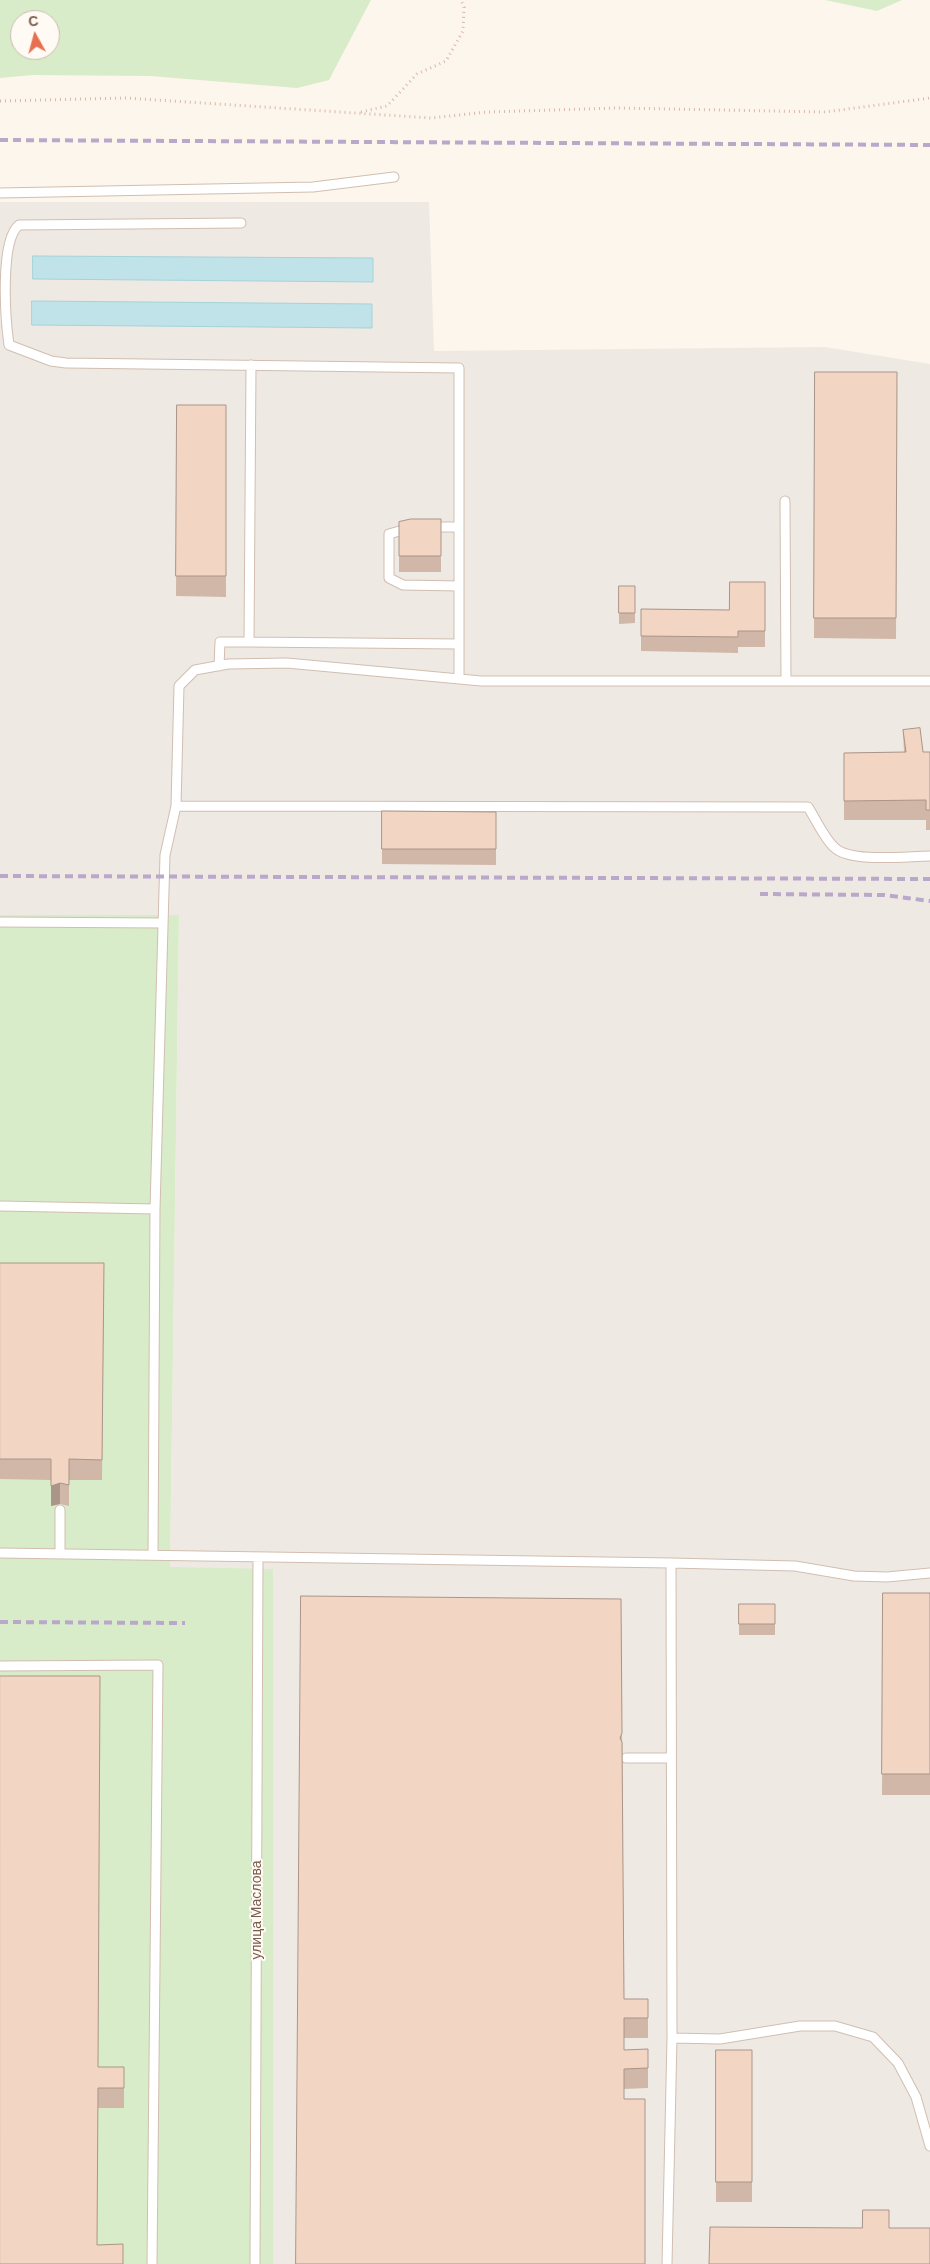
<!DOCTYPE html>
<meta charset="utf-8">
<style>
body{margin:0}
#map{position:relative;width:930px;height:2264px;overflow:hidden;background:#fdf6ec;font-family:Barlow,sans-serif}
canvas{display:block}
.north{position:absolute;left:10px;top:10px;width:50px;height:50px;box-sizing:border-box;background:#fffaf3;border:1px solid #cabbb1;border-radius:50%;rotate:353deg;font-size:14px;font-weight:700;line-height:20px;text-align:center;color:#7a5c4d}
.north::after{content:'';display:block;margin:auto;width:18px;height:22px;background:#e76f51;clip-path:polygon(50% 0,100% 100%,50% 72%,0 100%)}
</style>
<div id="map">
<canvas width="930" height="2264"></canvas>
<div class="north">С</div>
</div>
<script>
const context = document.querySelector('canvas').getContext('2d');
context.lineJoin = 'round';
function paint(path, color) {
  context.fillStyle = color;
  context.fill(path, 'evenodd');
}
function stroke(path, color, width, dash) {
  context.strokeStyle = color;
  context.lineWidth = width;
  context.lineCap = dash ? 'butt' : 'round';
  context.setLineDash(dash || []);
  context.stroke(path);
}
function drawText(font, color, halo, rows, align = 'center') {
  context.font = font + ' Barlow,sans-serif';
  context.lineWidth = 4;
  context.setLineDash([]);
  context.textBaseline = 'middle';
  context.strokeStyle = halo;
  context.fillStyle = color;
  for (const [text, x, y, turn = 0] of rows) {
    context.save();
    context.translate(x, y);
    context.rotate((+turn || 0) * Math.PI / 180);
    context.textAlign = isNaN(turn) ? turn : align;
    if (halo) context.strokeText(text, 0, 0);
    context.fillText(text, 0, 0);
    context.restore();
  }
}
const industrial = new Path2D(`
 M 0,202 L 429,202 L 434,351 L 825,347 L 930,364 L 930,2264 L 273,2264 L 273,1570 L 170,1568 L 179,916 L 0,915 Z`);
const green = new Path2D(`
 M 0,0 L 371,0 L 329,80 L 297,88 L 150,76 L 33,75 L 0,78 ZM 20,20 L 50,20 L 50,50 L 20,50 Z
 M 825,0 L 902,0 L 877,11 Z
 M 0,915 L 179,915 L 170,1567 L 273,1569 L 273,2264 L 0,2264 Z`);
const water = new Path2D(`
 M 33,256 L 373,258 L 373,282 L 33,279 Z
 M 32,301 L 372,304 L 372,328 L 32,325 Z`);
const path = new Path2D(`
 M 0,101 L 126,98 L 431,118 L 487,112 L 618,108 L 825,112 L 930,98
 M 361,112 L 387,106 L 417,74 L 446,61 L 463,31 L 464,7 L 461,0`);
const service = new Path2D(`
 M 0,193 L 313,187 L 394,177
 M 241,223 L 19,225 C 0,240 5,317 9,345 L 51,361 L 66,363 L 459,368 L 459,678
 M 251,365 L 249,642 L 459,644
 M 785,501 L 786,681
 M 431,527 L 459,527
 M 410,528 L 389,534 L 389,578 L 403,585 L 459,586
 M 219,666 L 220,642 L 249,642
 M 176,806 L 808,807 C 815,818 825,840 835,848 C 851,863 908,856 930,856
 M 0,922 L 163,923
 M 0,1206 L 155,1209
 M 0,1553 L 671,1563 L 672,2038 L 667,2264
 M 60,1553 L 60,1510
 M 153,1555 L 155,1209 L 165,855 L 176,806 L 179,686 L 195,670 L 228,664 L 287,663 L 481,681 L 930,681
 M 671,1563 L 795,1566 L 854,1576 L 887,1577 L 930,1573
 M 0,1666 L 158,1665 L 152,2264
 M 626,1758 L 671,1758
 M 672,2038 L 720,2039 L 800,2026 L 835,2026 L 873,2037 L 898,2063 L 916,2097 L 930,2146
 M 255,2264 L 258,1557`);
const rail = new Path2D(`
 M 0,140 L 930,145
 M 0,876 L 930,879
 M 760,894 L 884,895 L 930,901
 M 0,1622 L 185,1623`);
const wall = new Path2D(`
 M 815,372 L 897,372 L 896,639 L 814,638 Z
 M 177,405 L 226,405 L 226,597 L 176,596 Z
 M 441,519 L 441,572 L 399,572 L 399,522 Z
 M 765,582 L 765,647 L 738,647 L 738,653 L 641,651 L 641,609 L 729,610 Z
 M 619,586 L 635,586 L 635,623 L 619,624 Z
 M 903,730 L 923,752 L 930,752 L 930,830 L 926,830 L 926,820 L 844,820 L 844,753 L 904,752 Z
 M 382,811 L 496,812 L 496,865 L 382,864 Z
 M 0,1263 L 104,1263 L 102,1480 L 69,1480 L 69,1506 L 60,1504 L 51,1506 L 51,1480 L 0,1479 Z
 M 883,1593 L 930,1593 L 930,1795 L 882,1795 Z
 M 621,1599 L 624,1999 L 648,1999 L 648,2038 L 624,2038 L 624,2050 L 648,2068 L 648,2088 L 624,2089 L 296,2264 Z
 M 739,1604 L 775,1604 L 775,1635 L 739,1635 Z
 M 716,2050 L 752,2050 L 752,2202 L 716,2202 Z
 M 98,2067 L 124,2067 L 124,2108 L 98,2108 Z`);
const shadedWall = new Path2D(`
 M 60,1483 L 60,1504 L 51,1506 L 51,1486 Z`);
const building = new Path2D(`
 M 815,372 L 897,372 L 896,618 L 814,618 Z
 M 177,405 L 226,405 L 226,576 L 176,576 Z
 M 411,519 L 441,519 L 441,556 L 399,556 L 399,522 Z
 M 730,582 L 765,582 L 765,631 L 738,631 L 738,637 L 641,636 L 641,609 L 729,610 Z
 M 619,586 L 635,586 L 635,613 L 619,613 Z
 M 920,728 L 923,752 L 930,752 L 930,810 L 926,810 L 926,800 L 844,801 L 844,753 L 906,752 L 903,730 Z
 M 382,811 L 496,812 L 496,849 L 382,849 Z
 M 0,1263 L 104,1263 L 102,1460 L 69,1459 L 69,1485 L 60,1483 L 51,1486 L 51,1459 L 0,1459 Z
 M 883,1593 L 930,1593 L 930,1774 L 882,1774 Z
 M 301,1596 L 621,1599 L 622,1733 L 620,1738 L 622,1742 L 624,1999 L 648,1999 L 648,2018 L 624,2018 L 624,2050 L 648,2049 L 648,2068 L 624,2069 L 624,2099 L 645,2099 L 645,2264 L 296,2264 Z
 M 739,1604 L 775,1604 L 775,1624 L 739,1624 Z
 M 0,1676 L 100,1676 L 98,2067 L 124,2067 L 124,2088 L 98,2088 L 97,2245 L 123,2244 L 123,2264 L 0,2264 Z
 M 716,2050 L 752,2050 L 752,2182 L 716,2182 Z
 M 863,2210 L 889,2210 L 889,2228 L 930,2228 L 930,2264 L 709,2264 L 710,2227 L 862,2228 Z`);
const streetNames = [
 ["улица Маслова",256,1910,-90]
];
paint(industrial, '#efe9e4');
paint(green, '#d8ecc9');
paint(water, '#bfe3e8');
stroke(water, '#a5d3da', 1);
stroke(service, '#d1beb0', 11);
stroke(path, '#d9b8a5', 3, [1, 4]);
stroke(service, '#fff', 9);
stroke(rail, '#b9a8c9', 4, [8, 5]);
paint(wall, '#d1b7a8');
paint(shadedWall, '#aa9588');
paint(building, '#f3d5c3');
stroke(building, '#aa9588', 1);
drawText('14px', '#7a5c4d', '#fffaf3', streetNames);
</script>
